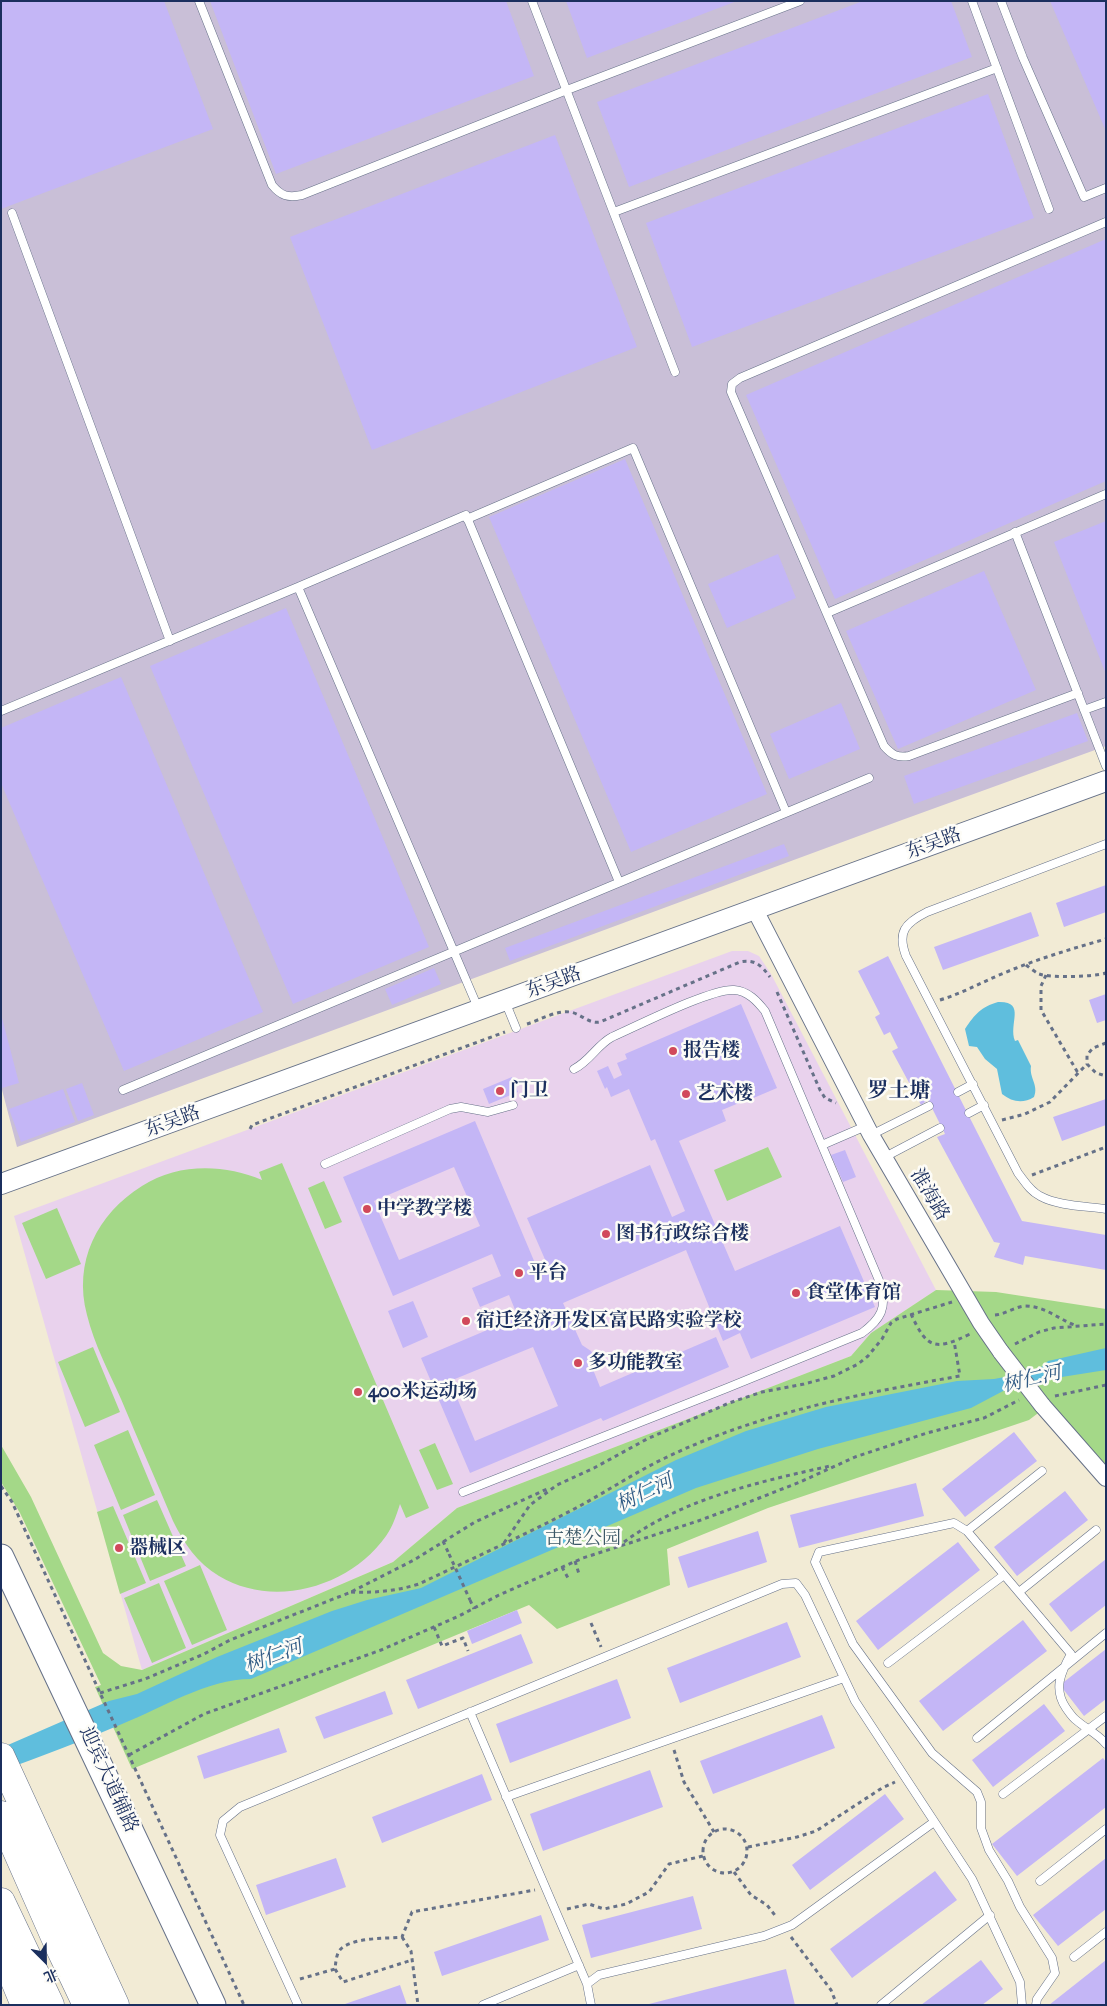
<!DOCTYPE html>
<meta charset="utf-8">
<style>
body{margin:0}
#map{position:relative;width:1107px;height:2006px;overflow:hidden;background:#f2ebd5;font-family:"IM FELL Great Primer","Noto Serif SC",serif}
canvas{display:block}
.frame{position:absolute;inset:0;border:2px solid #1b2f5e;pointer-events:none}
.north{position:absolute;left:20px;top:1936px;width:50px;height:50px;-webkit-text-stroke:4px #fdfcf7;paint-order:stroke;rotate:157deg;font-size:14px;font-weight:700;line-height:20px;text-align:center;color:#1b2f5e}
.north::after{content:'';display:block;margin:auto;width:18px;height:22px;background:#1b2f5e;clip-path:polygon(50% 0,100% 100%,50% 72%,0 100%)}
</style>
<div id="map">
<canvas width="1107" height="2006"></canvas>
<div class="frame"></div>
<div class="north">北</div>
</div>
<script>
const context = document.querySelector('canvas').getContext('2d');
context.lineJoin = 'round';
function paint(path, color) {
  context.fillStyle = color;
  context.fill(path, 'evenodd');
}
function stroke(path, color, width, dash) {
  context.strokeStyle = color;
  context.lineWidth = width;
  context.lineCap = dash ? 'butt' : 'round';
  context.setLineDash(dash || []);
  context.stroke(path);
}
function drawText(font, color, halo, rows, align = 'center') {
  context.font = font + ' "IM FELL Great Primer","Noto Serif SC",serif';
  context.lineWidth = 5;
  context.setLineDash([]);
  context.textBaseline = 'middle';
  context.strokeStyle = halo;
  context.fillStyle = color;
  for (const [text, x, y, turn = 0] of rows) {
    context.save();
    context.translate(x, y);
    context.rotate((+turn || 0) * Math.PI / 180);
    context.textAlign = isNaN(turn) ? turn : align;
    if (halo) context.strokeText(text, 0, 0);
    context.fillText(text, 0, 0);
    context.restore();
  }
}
const built = new Path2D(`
 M 732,951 L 748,951 L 759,956 L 771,974 L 936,1290 L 871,1333 L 851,1356 L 457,1508 L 393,1562 L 142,1670 L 14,1216 Z`);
const industrial = new Path2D(`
 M 1,1 L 1106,1 L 1106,746 L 902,820 L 17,1147 L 1,1086 Z`);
const green = new Path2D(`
 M 768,1147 L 782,1177 L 727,1201 L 714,1170 Z
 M 282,1163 L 429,1508 L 406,1518 L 400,1504 C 396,1516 393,1526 386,1536 C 350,1587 274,1609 219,1576 C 197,1563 184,1543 173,1521 C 156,1480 138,1440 121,1399 C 109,1372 94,1344 87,1315 C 73,1262 97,1214 142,1186 C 178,1163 224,1164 262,1180 L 259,1172 Z
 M 324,1181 L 342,1222 L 325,1229 L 308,1188 Z
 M 57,1208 L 81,1264 L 46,1279 L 22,1223 Z
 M 936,1290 L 996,1292 L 1106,1309 L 1106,1472 L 1050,1404 L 1029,1420 L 768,1508 L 667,1549 L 670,1585 L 557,1629 L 529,1605 L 132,1769 L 95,1687 L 101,1685 L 20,1513 L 1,1482 L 1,1445 L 31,1497 L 103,1653 L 121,1666 L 142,1670 L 393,1562 L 457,1508 L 851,1356 L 871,1333 Z
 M 93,1347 L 120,1412 L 85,1427 L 58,1362 Z
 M 128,1430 L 155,1495 L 121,1510 L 94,1445 Z
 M 435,1443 L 453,1484 L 437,1490 L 419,1450 Z
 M 157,1500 L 186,1566 L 150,1581 L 123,1515 Z
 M 113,1506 L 146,1583 L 120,1594 L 97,1512 Z
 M 200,1565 L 227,1630 L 192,1645 L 164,1581 Z
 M 159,1583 L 186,1648 L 152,1663 L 124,1598 Z`);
const water = new Path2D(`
 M 998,1002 C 1027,1001 1008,1024 1015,1041 L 1018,1040 L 1031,1066 C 1029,1078 1039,1085 1034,1097 C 1023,1104 1012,1102 1002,1094 L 997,1069 L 985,1059 L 977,1047 L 969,1046 L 965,1029 C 975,1014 981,1007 998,1002 Z
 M 1106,1348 L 1106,1370 L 1049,1379 L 1005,1390 L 971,1408 L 818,1449 L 696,1488 L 251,1679 C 207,1679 162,1708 122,1724 C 82,1741 42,1756 1,1771 L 1,1748 L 109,1701 L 137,1694 L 217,1657 L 332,1611 L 367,1600 L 421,1588 L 676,1460 L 746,1431 L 826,1407 L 957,1381 L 994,1379 L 1037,1371 L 1048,1361 Z`);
const building = new Path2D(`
 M 1,1 L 164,1 L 213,129 L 1,209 Z
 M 210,1 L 506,1 L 534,76 L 276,174 Z
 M 566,1 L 737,1 L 587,58 Z
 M 863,1 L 951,1 L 972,57 L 629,187 L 597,102 Z
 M 1050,1 L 1106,1 L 1106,131 Z
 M 988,94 L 1034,218 L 692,347 L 646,223 Z
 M 555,135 L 637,347 L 372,450 L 290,237 Z
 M 1106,239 L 1106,481 L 835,599 L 746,395 Z
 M 625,459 L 767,794 L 631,852 L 489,517 Z
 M 1106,521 L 1106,674 L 1054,542 Z
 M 778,554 L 796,598 L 727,628 L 708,584 Z
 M 984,571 L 1036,690 L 898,749 L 846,631 Z
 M 286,608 L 429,947 L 293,1004 L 150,666 Z
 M 121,677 L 263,1012 L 124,1071 L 1,783 L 1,728 Z
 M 841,703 L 860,749 L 789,779 L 770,734 Z
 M 1077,713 L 1088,741 L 914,804 L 904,776 Z
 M 784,844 L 789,856 L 510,961 L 505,948 Z
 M 1106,885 L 1106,912 L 1064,927 L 1056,903 Z
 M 1031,912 L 1039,936 L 943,970 L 934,947 Z
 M 888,956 L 1022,1221 L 1106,1235 L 1106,1270 L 1025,1256 L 1023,1265 L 994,1257 L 1000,1243 L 994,1242 L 937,1137 L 945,1134 L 928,1100 L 921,1105 L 892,1051 L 898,1048 L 890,1032 L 884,1035 L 875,1017 L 880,1014 L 858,971 Z
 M 434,968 L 441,984 L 392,1005 L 385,989 Z
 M 1106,994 L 1106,1020 L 1097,1023 L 1089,1000 Z
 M 741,1004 L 777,1088 L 744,1102 L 743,1099 L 738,1101 L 739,1103 L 722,1110 L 726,1121 L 679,1141 L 735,1271 L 840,1226 L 875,1307 L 751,1359 L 740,1333 L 723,1341 L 686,1250 L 563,1303 L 582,1345 L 591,1351 L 594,1357 L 592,1367 L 600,1387 L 716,1337 L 729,1367 L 603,1421 L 601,1418 L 470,1473 L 421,1358 L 518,1317 L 509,1295 L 480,1307 L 472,1288 L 501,1276 L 492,1254 L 393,1296 L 343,1177 L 475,1121 L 540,1275 L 550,1271 L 527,1218 L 650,1165 L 672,1217 L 685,1211 L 655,1139 L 651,1141 L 629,1089 L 611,1097 L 607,1087 L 605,1089 L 597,1071 L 608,1066 L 614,1079 L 622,1075 L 617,1063 L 627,1059 L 625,1054 ZM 454,1167 L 480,1226 L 399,1260 L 374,1201 ZM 533,1347 L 558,1406 L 475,1441 L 450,1381 Z
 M 2,1018 L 19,1083 L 2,1088 L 1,1018 Z
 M 512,1077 L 518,1092 L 489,1104 L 483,1089 Z
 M 82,1083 L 94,1115 L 78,1121 L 66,1089 Z
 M 63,1089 L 75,1122 L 21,1142 L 9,1109 Z
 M 1106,1099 L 1106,1125 L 1062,1141 L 1053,1117 Z
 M 845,1150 L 856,1177 L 843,1182 L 831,1155 Z
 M 413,1301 L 428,1337 L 403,1348 L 388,1311 Z
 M 1014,1432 L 1037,1461 L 965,1517 L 942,1489 Z
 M 916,1483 L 924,1516 L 799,1548 L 790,1515 Z
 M 1065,1491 L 1088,1520 L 1017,1576 L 994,1547 Z
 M 758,1531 L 767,1562 L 688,1588 L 678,1557 Z
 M 958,1542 L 980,1570 L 878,1650 L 856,1621 Z
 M 1106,1559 L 1106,1605 L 1071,1632 L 1049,1604 Z
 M 517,1610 L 522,1623 L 472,1644 L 467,1631 Z
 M 1023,1620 L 1047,1651 L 943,1731 L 919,1701 Z
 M 787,1622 L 801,1657 L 680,1703 L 667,1668 Z
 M 521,1634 L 533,1663 L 418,1709 L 406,1680 Z
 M 1106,1649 L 1106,1699 L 1084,1716 L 1060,1685 Z
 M 617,1679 L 631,1718 L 510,1763 L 496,1724 Z
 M 385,1691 L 393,1714 L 324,1739 L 315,1717 Z
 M 1044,1704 L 1065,1731 L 993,1787 L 972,1760 Z
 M 822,1715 L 835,1748 L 713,1794 L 700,1761 Z
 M 279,1728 L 287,1752 L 204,1779 L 197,1756 Z
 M 1103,1758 L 1106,1762 L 1106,1807 L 1017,1876 L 992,1844 Z
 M 650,1770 L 663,1807 L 543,1851 L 530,1814 Z
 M 482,1774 L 492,1800 L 382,1843 L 372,1817 Z
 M 885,1794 L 904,1819 L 810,1890 L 792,1865 Z
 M 336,1858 L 346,1887 L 266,1915 L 256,1885 Z
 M 1106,1858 L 1106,1909 L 1058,1946 L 1033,1915 Z
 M 935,1871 L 957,1900 L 852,1978 L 830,1949 Z
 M 693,1896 L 702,1929 L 591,1958 L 582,1925 Z
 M 541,1915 L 549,1940 L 442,1976 L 434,1952 Z
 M 981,1960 L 1003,1989 L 982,2005 L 921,2005 Z
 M 1106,1960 L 1106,2005 L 1049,2005 Z
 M 786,1969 L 795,2005 L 649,2005 L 649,2004 Z
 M 400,1985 L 407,2005 L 345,2005 L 345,2004 Z`);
const path = new Path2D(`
 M 1026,965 C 1030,968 1035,972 1039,974 C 1051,978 1094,977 1106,973
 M 1046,975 L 1041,986 L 1041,1010 L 1078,1073
 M 777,992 L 820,1090 L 825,1098 L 836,1103
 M 940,1000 C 963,993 982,982 1004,973 C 1037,959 1071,949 1106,939
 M 527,1024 C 540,1020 556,1010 570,1012 C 582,1014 588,1024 600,1022 L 740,962 C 755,959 761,965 770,977
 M 1106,1043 L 1093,1048 L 1087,1055 L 1087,1064 L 1096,1073 L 1106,1076
 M 1002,1120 L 1025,1114 L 1050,1102 L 1087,1064
 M 250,1129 L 252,1125 L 505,1032
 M 1032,1175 L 1106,1147
 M 911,1314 C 927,1349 935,1351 970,1334
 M 995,1315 C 1006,1314 1014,1307 1025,1306 C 1046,1306 1059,1320 1077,1326
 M 1015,1344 L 1039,1332 L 1054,1328 L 1106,1324
 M 1055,1396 L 1106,1385
 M 1,1486 L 12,1502 L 244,2005
 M 443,1541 L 449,1554
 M 624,1542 C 684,1498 759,1482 830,1466
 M 504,1543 L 530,1505 L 557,1485 L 594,1468 L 647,1439 L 729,1403 L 762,1392 L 804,1384 L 834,1376 L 858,1364 L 868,1356 L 882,1339 L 891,1323 L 897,1319 L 952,1302
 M 575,1561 L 579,1574
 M 562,1567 L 568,1578
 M 351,1592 C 375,1593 396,1591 419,1584 C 471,1559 525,1535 576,1508 C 606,1492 634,1473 665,1458 C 758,1413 859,1394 960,1376 L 954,1341
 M 470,1600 L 474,1609
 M 591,1623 L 601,1647
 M 434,1627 L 442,1646 L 463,1638 L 468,1651
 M 100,1693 L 145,1679 L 204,1654 L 230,1640 L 351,1592 L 414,1560 L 475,1522 L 547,1489
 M 674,1750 L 684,1782 L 714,1832
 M 129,1755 L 204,1714 L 381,1650 L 459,1616 L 499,1595 L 583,1558 L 698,1521 L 744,1504 L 800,1482 L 855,1457 L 927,1433 L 984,1418 L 1019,1400
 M703 1851a22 22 0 1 1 44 0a22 22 0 1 1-44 0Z
 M 748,1847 L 797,1837 L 816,1831 L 882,1788 L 895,1782
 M 734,1872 L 751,1895 L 767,1905 L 777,1918
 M 567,1909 L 589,1904 L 604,1909 L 626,1904 L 649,1892 L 669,1864 L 703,1856
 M 402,1937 L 411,1951 L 418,2005
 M 791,1937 L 831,1990 L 837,2005
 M 335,1969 L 343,1982 L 412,1960
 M 300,1979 L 335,1969 C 336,1961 336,1952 343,1947 C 359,1937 384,1939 402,1937 L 412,1912 L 535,1890`);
const service = new Path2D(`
 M 199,1 L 272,185 C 281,196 288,198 302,195 L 567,90 L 800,1
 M 532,1 L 675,372
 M 972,1 L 1049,209
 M 1001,1 L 1023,58 L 1084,197 L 1106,188
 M 614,212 L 997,68
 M 12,213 L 170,641
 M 467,519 L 633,448 L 786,812
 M 1015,532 L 1106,766
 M 298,587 L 478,1008
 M 827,613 L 1106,494
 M 1078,693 L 909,756 C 897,758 892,755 884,746 L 731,392 L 732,384 L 740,378 L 1106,222
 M 1084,710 L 1106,702
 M 1,711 L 298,587 L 466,515 L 619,882
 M 1106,844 L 927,912 C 905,923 897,932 906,956 L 1018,1173 C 1025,1182 1030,1191 1040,1196 C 1058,1206 1085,1206 1106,1209
 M 505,1001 L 516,1028
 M 123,1090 L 869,778
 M 958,1092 L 973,1084
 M 969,1113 L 984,1105
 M 871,1135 L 929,1106
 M 822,1145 L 866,1126
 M 883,1158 L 940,1128
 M 325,1164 L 450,1109 L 461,1107 L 488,1112 L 513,1105
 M 463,1492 L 727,1388 L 862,1333 C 881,1319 887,1308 881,1285 L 765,1011 C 757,1001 748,991 734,990 C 712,988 637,1026 612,1037 C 597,1045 590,1061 574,1069
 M 967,1531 L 1042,1471
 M 1019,1592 L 1096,1530
 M 888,1663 L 1004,1575
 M 470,1712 L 587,1984
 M 977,1738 L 1106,1633
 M 1003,1794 L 1106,1716
 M 506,1797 L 844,1678
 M 1040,1881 L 1106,1829
 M 1074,1957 L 1106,1932
 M 298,2005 L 220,1835 L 223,1821 L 240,1807 L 782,1584 L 796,1583 L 805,1595 L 855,1701 L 972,1879 L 1020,1982 L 1022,2005
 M 483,2005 L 579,1965
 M 591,2005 L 587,1984 L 599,1975 L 764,1936 L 792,1925 L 934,1822
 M 881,2005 L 990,1915
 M 1036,2005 L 1037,1999 L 1055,1973 L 1052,1958 L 1020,1907 L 1008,1881 L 989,1850 L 981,1828 L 981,1802 L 977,1792 L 932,1753 L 853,1644 L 815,1562 L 819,1552 L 954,1523 L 967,1531 L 1071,1654 C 1061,1672 1053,1689 1066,1708 C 1069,1712 1072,1717 1076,1720 C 1086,1729 1097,1733 1106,1744`);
const minor = new Path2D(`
 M 755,910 L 871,1135 L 981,1323 L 1001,1352
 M 1042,1405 L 1106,1478`);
const tertiary = new Path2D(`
 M 1,1184 L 1106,781`);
const primary = new Path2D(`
 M 1,1557 L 213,2005`);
const trunk = new Path2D(`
 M 1,1757 L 115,2005
 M 1,1815 L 59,1946 L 87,2005
 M 1,1902 L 50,2005
 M 1,1947 L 25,2005`);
const pathBridge = new Path2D(`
 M 449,1554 L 470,1600`);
const minorBridge = new Path2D(`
 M 1001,1352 L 1042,1405`);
const markers = [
 [673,1051,5,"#d1495b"],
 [500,1091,5,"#d1495b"],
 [686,1094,5,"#d1495b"],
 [367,1209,5,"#d1495b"],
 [606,1234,5,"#d1495b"],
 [519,1273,5,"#d1495b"],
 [796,1293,5,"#d1495b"],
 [466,1321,5,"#d1495b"],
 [578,1363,5,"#d1495b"],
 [358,1392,5,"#d1495b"],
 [119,1548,5,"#d1495b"]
];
const streetNames = [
 ["东吴路",934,844,-20],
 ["东吴路",554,983,-20],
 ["东吴路",173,1122,-20],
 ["淮海路",929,1195,59],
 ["迎宾大道辅路",108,1780,65]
];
const poiNames = [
 ["报告楼",683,1051],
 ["门卫",510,1091],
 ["艺术楼",696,1094],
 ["中学教学楼",377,1209],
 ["图书行政综合楼",616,1234],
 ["平台",529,1273],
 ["食堂体育馆",806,1293],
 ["宿迁经济开发区富民路实验学校",476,1321],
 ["多功能教室",588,1363],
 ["400米运动场",368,1392],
 ["器械区",129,1548]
];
const parkNames = [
 ["古楚公园",583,1539]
];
const waterNames = [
 ["树仁河",1032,1380,-13],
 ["树仁河",645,1494,-26],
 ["树仁河",274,1657,-20]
];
const quarterNames = [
 ["罗土塘",899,1092]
];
paint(built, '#e9d2ed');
paint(industrial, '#c9bfd7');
paint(green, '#a4d888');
paint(water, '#5fbedd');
paint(building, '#c4b6f6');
stroke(service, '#667188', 9);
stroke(minor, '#667188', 18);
stroke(tertiary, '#667188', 22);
stroke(primary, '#667188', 27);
stroke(trunk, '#667188', 29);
stroke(path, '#667188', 3, [4, 4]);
stroke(service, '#fff', 8);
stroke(minor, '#fff', 16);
stroke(tertiary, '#fff', 20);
stroke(primary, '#fff', 25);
stroke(trunk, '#fff', 28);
stroke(minorBridge, '#667188', 18, []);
stroke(pathBridge, '#667188', 3, [4, 4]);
stroke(minorBridge, '#fff', 16);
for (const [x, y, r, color] of markers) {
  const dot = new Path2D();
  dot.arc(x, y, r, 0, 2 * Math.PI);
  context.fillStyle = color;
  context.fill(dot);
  stroke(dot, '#fdfcf7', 2);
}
drawText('19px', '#1b2f5e', '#fdfcf7', streetNames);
drawText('bold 19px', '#1b2f5e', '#fdfcf7', poiNames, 'left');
drawText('19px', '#3d5968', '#fdfcf7', parkNames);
drawText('italic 20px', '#2f5a84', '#fdfcf7', waterNames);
drawText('bold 21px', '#1b2f5e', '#fdfcf7', quarterNames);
</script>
